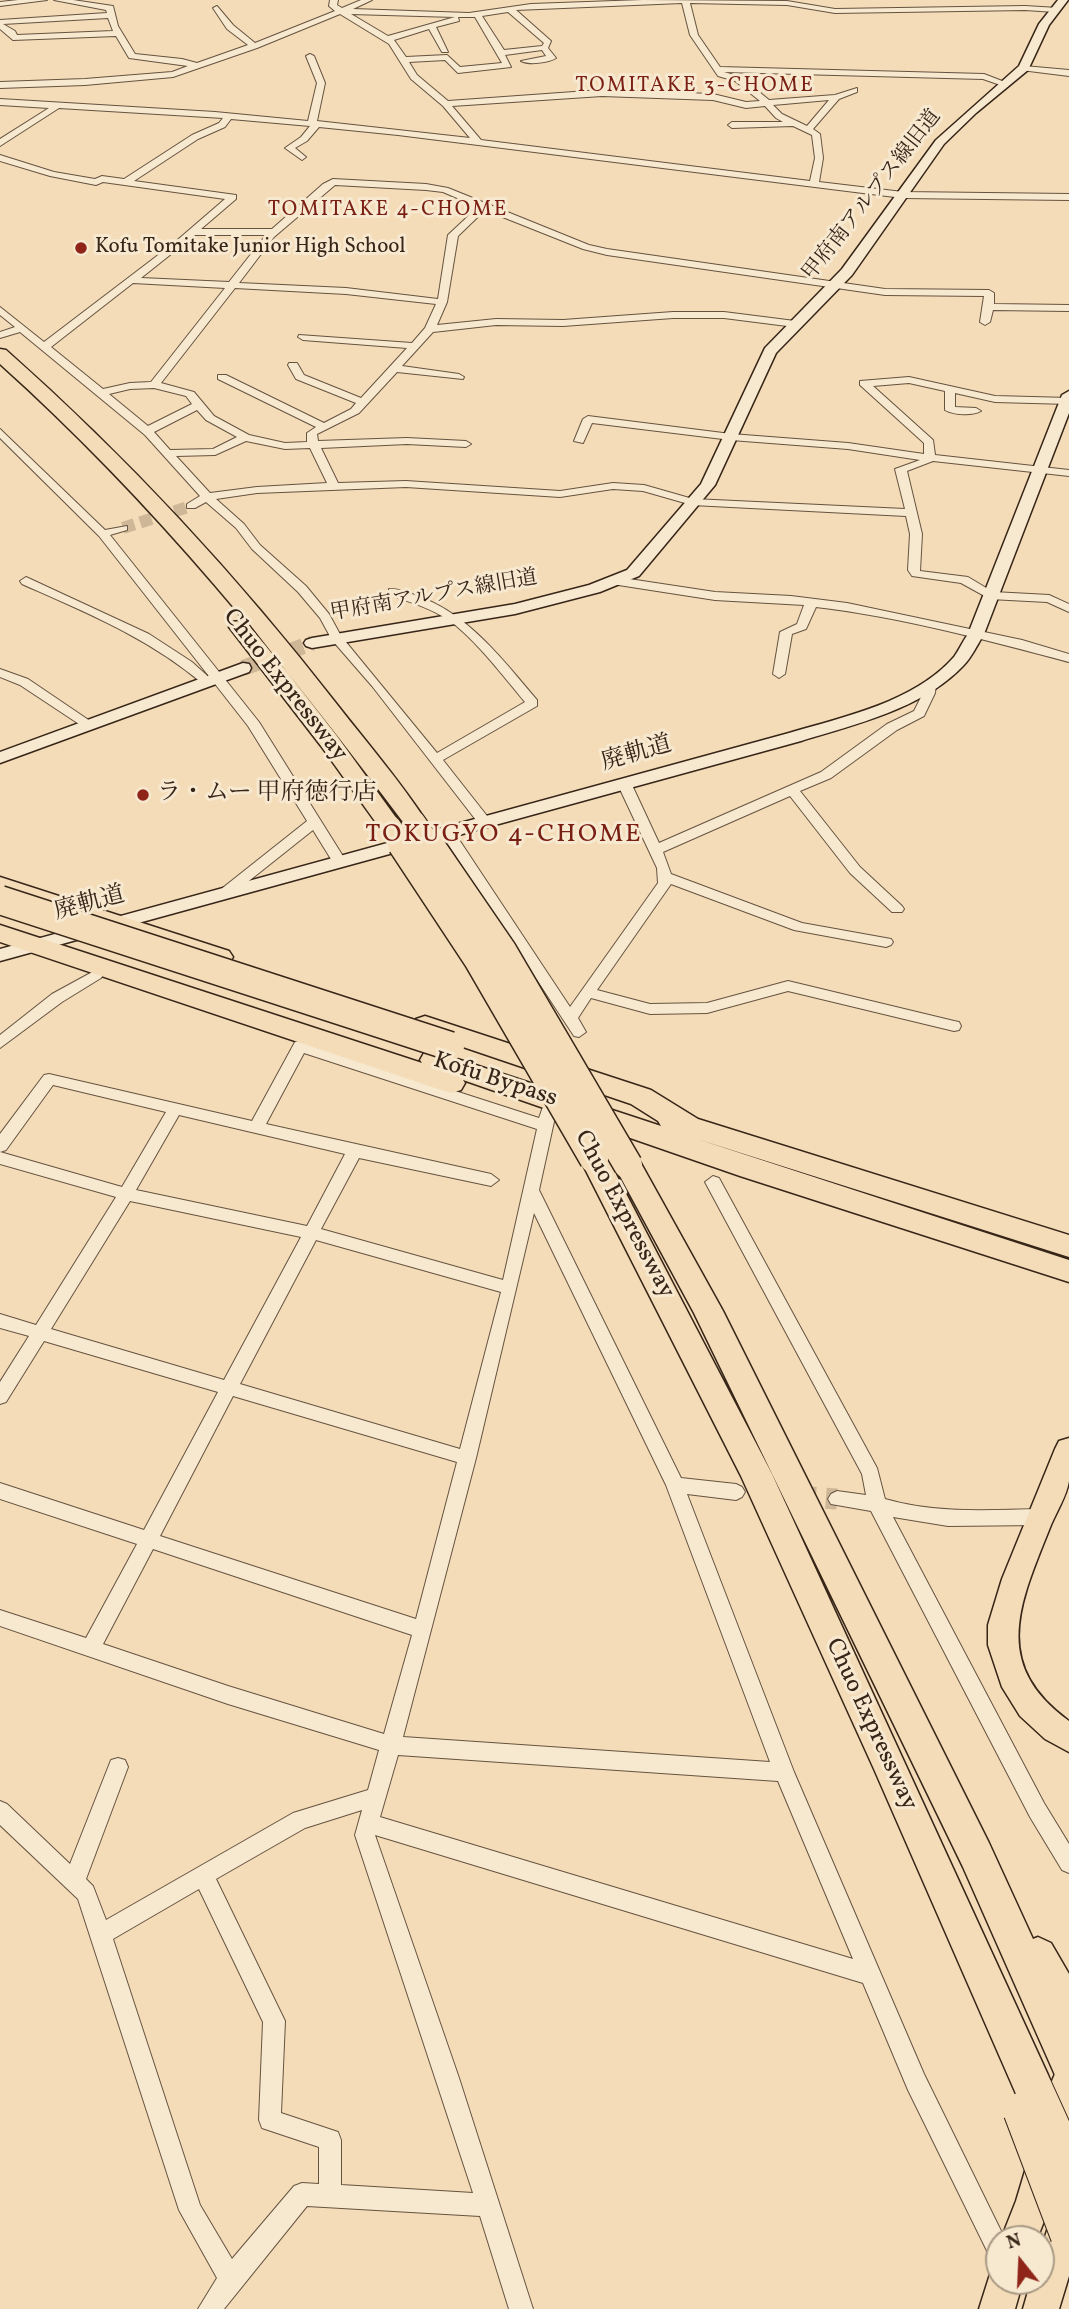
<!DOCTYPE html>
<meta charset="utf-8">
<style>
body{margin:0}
#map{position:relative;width:1069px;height:2309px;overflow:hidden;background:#f3dcb7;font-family:Vollkorn,serif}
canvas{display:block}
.north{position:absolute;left:985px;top:2225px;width:70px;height:70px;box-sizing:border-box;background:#f7e8d0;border:2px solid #aa9a86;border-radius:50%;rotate:342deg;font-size:19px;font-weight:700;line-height:28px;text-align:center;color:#372518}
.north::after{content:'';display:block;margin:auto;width:24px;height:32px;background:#8f2418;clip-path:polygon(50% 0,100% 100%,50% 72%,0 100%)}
</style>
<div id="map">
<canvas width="1069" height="2309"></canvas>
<div class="north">N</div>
</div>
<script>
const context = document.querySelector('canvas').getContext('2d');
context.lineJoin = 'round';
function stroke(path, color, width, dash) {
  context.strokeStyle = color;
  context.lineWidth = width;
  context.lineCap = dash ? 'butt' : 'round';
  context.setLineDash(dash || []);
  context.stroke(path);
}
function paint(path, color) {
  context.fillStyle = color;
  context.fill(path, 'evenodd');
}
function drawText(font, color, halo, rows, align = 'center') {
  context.font = font + ' Vollkorn,"Noto Serif JP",serif';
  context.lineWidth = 6;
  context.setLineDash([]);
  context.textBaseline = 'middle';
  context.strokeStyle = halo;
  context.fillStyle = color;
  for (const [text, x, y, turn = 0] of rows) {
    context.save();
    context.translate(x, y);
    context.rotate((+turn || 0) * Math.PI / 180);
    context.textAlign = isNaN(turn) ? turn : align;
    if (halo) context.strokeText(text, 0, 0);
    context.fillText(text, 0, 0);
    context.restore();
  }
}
const streetTunnelFar1 = new Path2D(`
 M 123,528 L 191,506`);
const streetTunnel = new Path2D(`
 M 795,1496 L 837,1499`);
const secondaryTunnel = new Path2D(`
 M 243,668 L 312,643`);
const street = new Path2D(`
 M 18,0 L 47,0 L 0,6 L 0,2 Z
 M 54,0 L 73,0 L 113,6 L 118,26 L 135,54 L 182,59 L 197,63 L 248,45 L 227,29 L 213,8 L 217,6 L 233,25 L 255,43 L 335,11 L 329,6 L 330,0 L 338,0 L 337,5 L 342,8 L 361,0 L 372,0 L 353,9 L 469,13 L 531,4 L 643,0 L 787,1 L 835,9 L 1025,6 L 1058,8 L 1055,12 L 1025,10 L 835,13 L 787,5 L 690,3 L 698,35 L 720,67 L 984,74 L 1010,84 L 1006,87 L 983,79 L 724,72 L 741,77 L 769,100 L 835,95 L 857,88 L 857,92 L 839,99 L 813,129 L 820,134 L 823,158 L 819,182 L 903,192 L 1069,194 L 1069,200 L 903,198 L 398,135 L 319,127 L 307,141 L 295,148 L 306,157 L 302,160 L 285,148 L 301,137 L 310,126 L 231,119 L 225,127 L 198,139 L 134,181 L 236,195 L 236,199 L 201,229 L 272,229 L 323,184 L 333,179 L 426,184 L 448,188 L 589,245 L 607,249 L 885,289 L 989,290 L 994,293 L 994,304 L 1069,305 L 1069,311 L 993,310 L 990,322 L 985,325 L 980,322 L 984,296 L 885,295 L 607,255 L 583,249 L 485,210 L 458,236 L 447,302 L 437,325 L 496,319 L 563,320 L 673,312 L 724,312 L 795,321 L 800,324 L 795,327 L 724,318 L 673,318 L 563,326 L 496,325 L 433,332 L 402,366 L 459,374 L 464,377 L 463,379 L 397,372 L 359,413 L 317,434 L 318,441 L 407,438 L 466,441 L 471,444 L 466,447 L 407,444 L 321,448 L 338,483 L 406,481 L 560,491 L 613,483 L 644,485 L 693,499 L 905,509 L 895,469 L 920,460 L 848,449 L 731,440 L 592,423 L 583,443 L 574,441 L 583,419 L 588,416 L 731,434 L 848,443 L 924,454 L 924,443 L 860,385 L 860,381 L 909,377 L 995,396 L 1069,398 L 1069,404 L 995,402 L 955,393 L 955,407 L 976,408 L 981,411 C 973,416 953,415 945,410 L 945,391 L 909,383 L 873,386 L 933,440 L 935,455 L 1069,470 L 1069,476 L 933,461 L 907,471 L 922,534 L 920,571 L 968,577 L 993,592 L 1049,595 L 1069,604 L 1069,612 L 1047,602 L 990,599 L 961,583 L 912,576 L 908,570 L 910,534 L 906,516 L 692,505 L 643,491 L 613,489 L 560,497 L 406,487 L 257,493 L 216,499 L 244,524 L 260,545 L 306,586 L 329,614 L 341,636 L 437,753 L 525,702 C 504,677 476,640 450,621 C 431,608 410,602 389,595 L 389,589 C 398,588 406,593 415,595 C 468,613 502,659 537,700 L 537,706 L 443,760 L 491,821 L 484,825 L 479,824 L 372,686 L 332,640 L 320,618 L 298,592 L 252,549 L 236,528 L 206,502 L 195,508 L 187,508 L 187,504 L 200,496 L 145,435 L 20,332 L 0,338 L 0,332 L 15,327 L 0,315 L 0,307 L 44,342 L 174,243 L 225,199 L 103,182 L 96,185 L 50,176 L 0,161 L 0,155 L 54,172 L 95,179 L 102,176 L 124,179 L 192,135 L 219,123 L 223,118 L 59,108 L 0,146 L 0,139 L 49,108 L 0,105 L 0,99 L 215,112 L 308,121 L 317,83 L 306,56 L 310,54 L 314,56 L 325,83 L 317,121 L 470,138 L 443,106 L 411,79 L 389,44 L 340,14 L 257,48 L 173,77 L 85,85 L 0,88 L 0,82 L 85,79 L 172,72 L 188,66 L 129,58 L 116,36 L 13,40 L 0,29 L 0,20 L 107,13 L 106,10 ZM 682,3 L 690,35 L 718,76 L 735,81 L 760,101 L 746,102 L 713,94 L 602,90 L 448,101 L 417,75 L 409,62 L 445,60 L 458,73 L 511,67 L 505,55 L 542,50 L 546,56 L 521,61 C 529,65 548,63 556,58 L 548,48 L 551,41 L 516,10 ZM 508,12 L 544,43 L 542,46 L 504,50 L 482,16 ZM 351,14 L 455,17 L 388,36 ZM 458,17 L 475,17 L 502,63 L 460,67 L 447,55 L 406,57 L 394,40 L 429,29 L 442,52 L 448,52 L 436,27 L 459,21 ZM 108,18 L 113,31 L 17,35 L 15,31 L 3,24 ZM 602,96 L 713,100 L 746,108 L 765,106 L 776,118 L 783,122 L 732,122 L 728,125 L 732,128 L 793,126 L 812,135 L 815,158 L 810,181 L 481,140 L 452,106 ZM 829,100 L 807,126 L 782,114 L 773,105 ZM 335,185 L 426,190 L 443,192 L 478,207 L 448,235 L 438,299 L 346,288 L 239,283 L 274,237 ZM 195,235 L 266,235 L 229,282 L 141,278 ZM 133,283 L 225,288 L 151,382 L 130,383 L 103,389 L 51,347 ZM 235,288 L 346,294 L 436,304 L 425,328 L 412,343 L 299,335 L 298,337 L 303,340 L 407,348 L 361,398 L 304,375 L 297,363 L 289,363 L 288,365 L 296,379 L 356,403 L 351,409 L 324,423 L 226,375 L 218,375 L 218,379 L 316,427 L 307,433 L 307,442 L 285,443 L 249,435 L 214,416 L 194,392 L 161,383 ZM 154,388 L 186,396 L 192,404 L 148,426 L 109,394 L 130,389 ZM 197,410 L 206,420 L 237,437 L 213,449 L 170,450 L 154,432 ZM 246,441 L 285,449 L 310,448 L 327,483 L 257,487 L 210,493 L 176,456 L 215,455 Z
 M 1024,66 L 1069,70 L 1069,76 L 1021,70 L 1020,68 Z
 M 0,429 L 105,530 L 127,526 L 127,530 L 110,535 L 259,722 L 346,861 L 344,864 L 334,864 L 313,830 L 230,896 L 220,896 L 218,893 L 220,890 L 307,821 L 248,726 L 99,536 L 0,438 Z
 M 26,577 L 149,634 L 192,662 L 213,681 L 211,684 L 203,684 C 149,638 85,612 22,584 L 20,581 Z
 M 616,577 L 715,592 L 791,596 L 847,603 L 1022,640 L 1069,654 L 1069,662 C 986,640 901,617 816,607 L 806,629 L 792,634 L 785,674 L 779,678 L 773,674 L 780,632 L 797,624 L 804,605 L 715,600 L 612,584 L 610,581 Z
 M 0,669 L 28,679 L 96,725 L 90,729 L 85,728 L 20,685 L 0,677 Z
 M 930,680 L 936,684 L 935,693 L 924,716 L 897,730 L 831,778 L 800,791 L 860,867 L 902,906 L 904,909 L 902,912 L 892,912 L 850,873 L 790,796 L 663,852 L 671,874 L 802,923 L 891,939 L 893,942 L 891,945 L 886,947 L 794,930 L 671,884 L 597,990 L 650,1004 L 707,1003 L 788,981 L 954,1021 L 959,1022 L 961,1026 L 959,1030 L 954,1031 L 788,991 L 707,1013 L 650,1014 L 591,998 L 578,1018 L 586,1032 L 579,1037 L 574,1036 L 440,832 L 442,829 L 452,829 L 570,1007 L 658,883 L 657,868 L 618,785 L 620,782 L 625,781 L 632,785 L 659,843 L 821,772 L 887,724 L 914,711 L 923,693 L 924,684 Z
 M 96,970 L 101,972 L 103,975 L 101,978 L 62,1002 L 0,1048 L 0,1035 L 52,994 Z
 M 300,1041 L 539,1118 L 544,1104 L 549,1102 L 557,1108 L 539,1190 L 681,1478 L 736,1484 L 742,1487 L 745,1492 L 742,1497 L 736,1500 L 687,1494 L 794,1772 L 924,2074 L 1005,2239 L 999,2239 L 999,2263 L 991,2259 L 908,2090 L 863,1983 L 375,1835 L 459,2078 L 533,2309 L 509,2309 L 480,2216 L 307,2206 L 224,2309 L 198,2309 L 217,2278 L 179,2210 L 78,1899 L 0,1825 L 0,1801 L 7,1804 L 70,1864 L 111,1760 L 118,1758 L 125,1760 L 128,1767 L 86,1879 L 93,1886 L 106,1920 L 293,1813 L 368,1790 L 379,1750 L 228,1704 L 0,1626 L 0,1610 L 86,1638 L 137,1544 L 0,1499 L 0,1483 L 144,1530 L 218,1392 L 44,1341 L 6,1402 L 0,1404 L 0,1382 L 29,1336 L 0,1328 L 0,1314 L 36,1325 L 116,1197 L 0,1164 L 0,1152 L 122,1187 L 166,1112 L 53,1085 L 6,1150 L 0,1152 L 0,1134 L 44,1075 L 49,1074 L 252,1121 L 295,1042 ZM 304,1053 L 537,1129 L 503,1280 L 321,1229 L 359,1158 L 491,1186 L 499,1180 L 491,1174 L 266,1124 ZM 179,1115 L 345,1154 L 307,1226 L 136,1190 ZM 130,1201 L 301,1237 L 224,1380 L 51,1329 ZM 534,1213 L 666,1485 L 770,1762 L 403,1737 L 476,1458 ZM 316,1240 L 501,1292 L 460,1449 L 240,1384 ZM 233,1396 L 457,1462 L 416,1619 L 160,1536 ZM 153,1549 L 412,1635 L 384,1734 L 228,1686 L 103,1644 ZM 398,1755 L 778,1781 L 853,1959 L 380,1817 ZM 362,1810 L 355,1835 L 473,2193 L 341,2185 L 341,2140 L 338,2132 L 281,2113 L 285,2021 L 216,1879 L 305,1828 ZM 199,1889 L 263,2022 L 259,2120 L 262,2128 L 319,2147 L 319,2184 L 302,2183 L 294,2186 L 232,2259 L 200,2205 L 113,1939 Z
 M 713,1176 L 719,1178 L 877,1468 L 885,1499 C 936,1514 989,1510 1041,1509 L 1047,1512 L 1050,1517 L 1047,1522 L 1041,1525 L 948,1526 L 893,1517 L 1044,1803 L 1069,1844 L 1069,1873 L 1062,1870 L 1030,1817 L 871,1511 L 831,1504 L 828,1499 L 831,1494 L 837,1491 L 866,1495 L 862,1474 L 705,1182 Z`);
const secondary = new Path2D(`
 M 1058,0 L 1068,0 L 1049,25 L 1028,70 L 976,113 L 944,144 L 852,275 L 776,353 L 715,485 L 639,576 L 600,592 L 515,614 L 312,648 L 306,646 L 304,643 L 306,640 L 312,638 L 515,604 L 589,585 L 627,570 L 701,484 L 765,348 L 842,269 L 936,140 L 1019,66 L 1039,24 Z
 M 1069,391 L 1069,413 L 984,634 C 977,645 972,657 963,666 C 922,709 856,724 801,741 L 0,961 L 0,949 L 789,733 C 843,717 915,702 954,657 C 959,650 963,641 968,634 L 1062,395 Z
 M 243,663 L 249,664 L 251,668 L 249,672 L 0,763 L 0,752 Z`);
const primary = new Path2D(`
 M 1069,1438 C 1069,1452 1069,1467 1069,1481 C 1067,1495 1057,1511 1051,1525 C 1021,1601 989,1663 1069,1721 L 1069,1752 L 1045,1739 L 1020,1716 L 1002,1687 L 988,1645 L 988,1625 L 1002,1579 L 1055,1449 L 1059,1441 Z
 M 1069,2064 L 1069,2141 L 1052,2201 L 1037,2239 L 1001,2239 L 1016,2201 L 1052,2081 L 1057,2069 Z
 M 1069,2202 L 1069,2276 L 1059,2309 L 1023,2309 L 1031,2281 L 1041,2281 L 1041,2249 L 1055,2206 Z
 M 999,2265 L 999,2281 L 1023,2281 L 1015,2309 L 979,2309 L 992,2268 Z`);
const highway = new Path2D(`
 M 0,349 L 6,350 C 129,459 239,578 339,707 C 368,744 400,781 426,821 L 422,826 L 414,828 L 406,826 C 282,660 154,502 0,364 Z
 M 240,621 L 248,622 L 337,736 L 402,826 L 398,831 L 390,834 L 382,831 L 321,746 L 229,627 L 232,622 Z
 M 0,877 L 229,951 L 233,957 L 229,963 L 220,966 L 0,894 Z
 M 0,925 L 422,1063 L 420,1060 L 424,1053 L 433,1051 L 661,1126 L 658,1121 L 631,1104 L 416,1031 L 412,1025 L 416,1019 L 425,1016 L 651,1090 L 698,1119 L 1069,1235 L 1069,1257 L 697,1139 L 1069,1260 L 1069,1282 L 740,1176 L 463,1080 L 465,1083 L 461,1090 L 451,1093 L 441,1090 L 0,942 Z
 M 594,1149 L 604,1152 L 608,1159 L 772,1474 L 1048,2075 L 1054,2089 L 1048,2103 L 1034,2109 L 1020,2103 L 874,1769 L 741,1476 L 580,1159 L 584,1152 Z
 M 628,1155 L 638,1158 L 723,1311 L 989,1843 L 1033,1939 L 1038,1937 L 1051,1943 L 1069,1974 L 1069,2081 L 1055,2075 L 963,1867 L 694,1313 L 614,1165 L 618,1158 Z`);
const highwayBridgeFar2 = new Path2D(`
 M 414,821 L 431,845
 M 390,826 L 403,845`);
const highwayBridgeFar1 = new Path2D(`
 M 402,844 L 478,959 L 594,1159
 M 429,844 L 503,952 L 628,1165
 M 0,900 L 450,1046`);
const highwayBridge = new Path2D(`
 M 1034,2089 L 1069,2166
 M 1022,2111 L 1069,2235`);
const markers = [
 [81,248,7,"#8f2418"],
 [143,795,7,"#8f2418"]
];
const farNeighbourhoodnames = [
 ["TOMITAKE 3-CHOME",695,87],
 ["TOMITAKE 4-CHOME",388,211]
];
const farStreetnames = [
 ["甲府南アルプス線旧道",873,196,-52],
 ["甲府南アルプス線旧道",434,597,-10]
];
const farPoinames = [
 ["Kofu Tomitake Junior High School",95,248]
];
const streetNames = [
 ["Chuo Expressway",284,686,52],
 ["廃軌道",637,755,-16],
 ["廃軌道",90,905,-15],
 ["Kofu Bypass",495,1081,18],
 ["Chuo Expressway",623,1215,62],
 ["Chuo Expressway",870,1725,65]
];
const poiNames = [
 ["ラ・ムー 甲府徳行店",157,795]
];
const neighbourhoodNames = [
 ["TOKUGYO 4-CHOME",504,836]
];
stroke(streetTunnelFar1, '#cdb797', 12, [12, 6]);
stroke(streetTunnel, '#cdb797', 21, [21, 10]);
stroke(secondaryTunnel, '#cdb797', 16, [16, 8]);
stroke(street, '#665340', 2);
stroke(secondary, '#372518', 3);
stroke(primary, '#372518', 3);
stroke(highway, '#372518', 3);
paint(street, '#f7e8d0');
paint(secondary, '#f7e8d0');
paint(primary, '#f3dcb7');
paint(highway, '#f3dcb7');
stroke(highwayBridgeFar2, '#372518', 23, []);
stroke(highwayBridgeFar1, '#372518', 31, []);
stroke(highwayBridge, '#372518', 39, []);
stroke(highwayBridgeFar2, '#f3dcb7', 21);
stroke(highwayBridgeFar1, '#f3dcb7', 28);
stroke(highwayBridge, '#f3dcb7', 37);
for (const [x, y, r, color] of markers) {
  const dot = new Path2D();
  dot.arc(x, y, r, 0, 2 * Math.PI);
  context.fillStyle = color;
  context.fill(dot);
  stroke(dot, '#f7e8d0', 2.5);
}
context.letterSpacing = '2px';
drawText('21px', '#7a1f14', '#f7e8d0', farNeighbourhoodnames);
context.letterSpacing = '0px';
drawText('21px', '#372518', '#f7e8d0', farStreetnames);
drawText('21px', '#372518', '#f7e8d0', farPoinames, 'left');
drawText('24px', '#372518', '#f7e8d0', streetNames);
drawText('24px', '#372518', '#f7e8d0', poiNames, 'left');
context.letterSpacing = '2px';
drawText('26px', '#7a1f14', '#f7e8d0', neighbourhoodNames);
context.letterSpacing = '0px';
</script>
